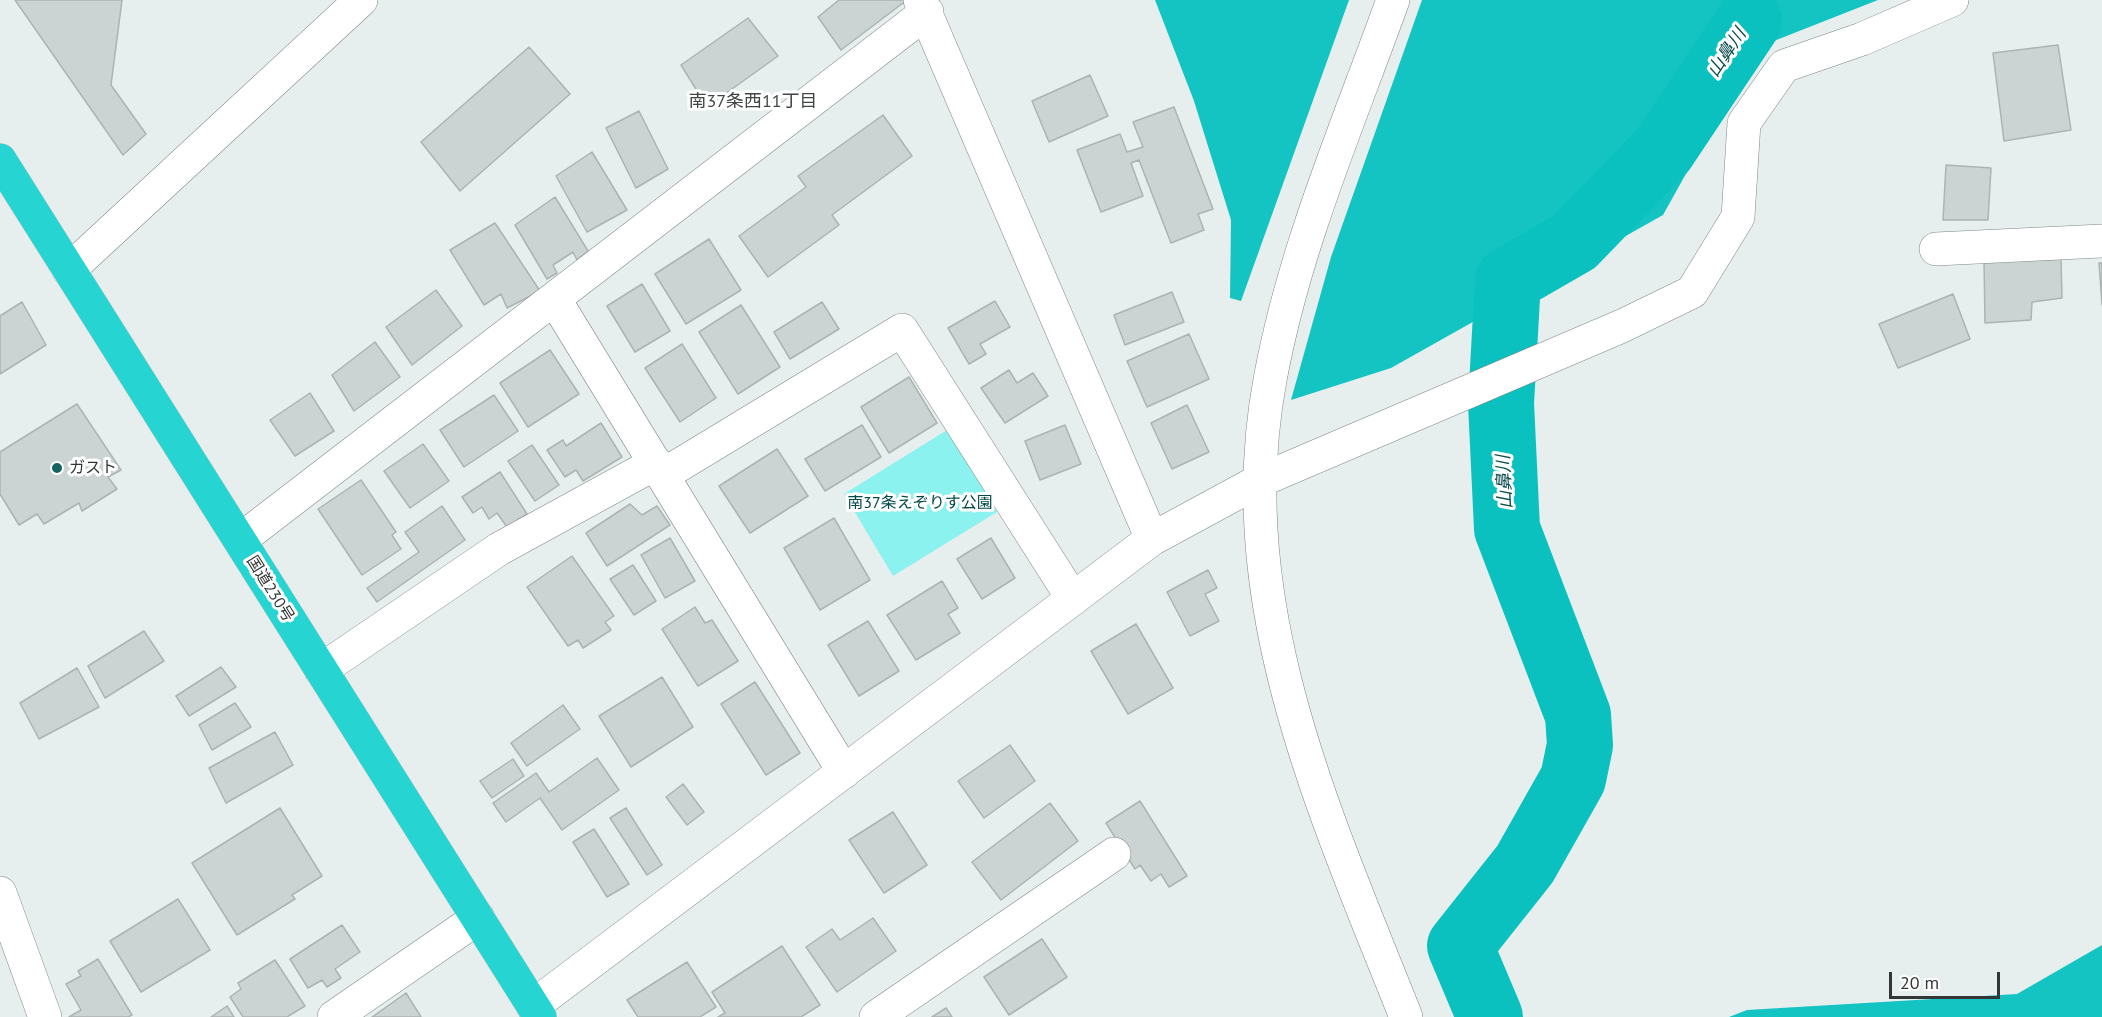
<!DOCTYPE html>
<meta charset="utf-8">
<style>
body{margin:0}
#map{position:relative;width:2102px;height:1017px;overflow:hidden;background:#e7efee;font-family:"PT Sans",sans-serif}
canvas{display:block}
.scale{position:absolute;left:1889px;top:972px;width:111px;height:27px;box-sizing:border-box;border:3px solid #333636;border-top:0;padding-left:8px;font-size:18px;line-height:21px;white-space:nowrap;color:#333636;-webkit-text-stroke:4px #fff;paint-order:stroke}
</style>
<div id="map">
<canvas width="2102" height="1017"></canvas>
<div class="scale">20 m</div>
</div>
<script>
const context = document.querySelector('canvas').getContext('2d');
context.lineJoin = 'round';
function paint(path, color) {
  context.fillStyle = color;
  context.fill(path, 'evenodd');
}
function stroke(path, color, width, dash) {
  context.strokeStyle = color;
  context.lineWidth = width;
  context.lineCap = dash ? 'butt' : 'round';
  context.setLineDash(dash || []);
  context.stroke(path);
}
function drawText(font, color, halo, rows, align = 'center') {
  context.font = font + ' "PT Sans","Noto Sans JP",sans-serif';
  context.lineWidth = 6;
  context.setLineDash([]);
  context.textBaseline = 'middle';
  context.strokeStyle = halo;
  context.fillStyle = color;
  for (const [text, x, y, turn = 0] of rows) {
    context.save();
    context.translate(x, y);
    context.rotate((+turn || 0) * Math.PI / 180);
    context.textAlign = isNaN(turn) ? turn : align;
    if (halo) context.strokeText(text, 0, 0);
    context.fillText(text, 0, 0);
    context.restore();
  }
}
const green = new Path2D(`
 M 947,430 L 997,512 L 893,576 L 844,494 Z`);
const forest = new Path2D(`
 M 1155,0 L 1349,0 L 1241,301 L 1230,298 L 1231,220 L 1194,101 Z
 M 1422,0 L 1878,0 L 1756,48 L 1663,215 L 1391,368 L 1291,400 L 1331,257 Z
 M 2102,945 L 2102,1017 L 1729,1017 L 1747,1010 L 2017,994 Z`);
const stream = new Path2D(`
 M 1749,21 L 1771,0`);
const river = new Path2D(`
 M 1490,1017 L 1460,946 L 1525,864 L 1573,779 L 1580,745 L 1578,715 L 1507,529 L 1501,403 L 1508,280 L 1574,242 L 1663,150 L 1749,21`);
const building = new Path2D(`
 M 15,0 L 122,0 L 111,85 L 146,134 L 123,155 Z
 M 839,0 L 907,0 L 841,50 L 818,17 Z
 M 748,18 L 778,56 L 707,107 L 681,65 Z
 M 2058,45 L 2071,130 L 2004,141 L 1993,53 Z
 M 529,47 L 570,94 L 460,191 L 421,142 Z
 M 1090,75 L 1108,116 L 1049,142 L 1032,101 Z
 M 1174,107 L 1213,209 L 1198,214 L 1204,230 L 1171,243 L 1139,160 L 1131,163 L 1143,196 L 1101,212 L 1077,150 L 1120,134 L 1127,152 L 1143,147 L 1133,122 Z
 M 639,111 L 668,169 L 636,188 L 606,128 Z
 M 883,115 L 912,156 L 832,215 L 839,225 L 768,277 L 739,236 L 806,187 L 798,176 Z
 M 592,152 L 627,210 L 587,232 L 556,176 Z
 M 1946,165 L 1991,168 L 1988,220 L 1943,220 Z
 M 555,197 L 588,251 L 577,260 L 573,252 L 553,265 L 557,273 L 547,279 L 515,225 Z
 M 495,223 L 540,291 L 507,308 L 501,294 L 484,305 L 450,250 Z
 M 709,239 L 741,290 L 686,324 L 655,274 Z
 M 2061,259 L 2062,298 L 2032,302 L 2031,320 L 1985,323 L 1984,262 Z
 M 2099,263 L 2102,263 L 2102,305 Z
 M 642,284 L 670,331 L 635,352 L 607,306 Z
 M 436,290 L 462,326 L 412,365 L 386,327 Z
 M 1172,292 L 1184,322 L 1125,345 L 1114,315 Z
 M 1953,294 L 1970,339 L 1898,368 L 1879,324 Z
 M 995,301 L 1010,327 L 980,344 L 986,354 L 969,364 L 948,328 Z
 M 22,302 L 46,345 L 0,374 L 0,316 Z
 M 822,302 L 839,329 L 790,359 L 774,332 Z
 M 741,305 L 780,367 L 738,394 L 699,332 Z
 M 1189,334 L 1209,379 L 1147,407 L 1127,361 Z
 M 375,342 L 400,377 L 354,411 L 332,375 Z
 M 682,344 L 716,398 L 680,422 L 645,368 Z
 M 550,350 L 579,394 L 528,427 L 500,383 Z
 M 1009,370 L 1017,383 L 1033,373 L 1048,396 L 1005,423 L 981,388 Z
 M 909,377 L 937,423 L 889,453 L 861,407 Z
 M 310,393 L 334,431 L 295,456 L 270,420 Z
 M 494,395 L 518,431 L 464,467 L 440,430 Z
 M 77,404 L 121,470 L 108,477 L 117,489 L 82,511 L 79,503 L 44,524 L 37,514 L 19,525 L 0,494 L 0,452 Z
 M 1187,405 L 1209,452 L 1172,469 L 1151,423 Z
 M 601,423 L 622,457 L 583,481 L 576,470 L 565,477 L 547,450 L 563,440 L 566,446 Z
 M 862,425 L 881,457 L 825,491 L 805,459 Z
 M 1065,425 L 1081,464 L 1040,480 L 1025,441 Z
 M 423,444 L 449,481 L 410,508 L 384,471 Z
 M 532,445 L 559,485 L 535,501 L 508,461 Z
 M 777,449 L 808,496 L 750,533 L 719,486 Z
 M 500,472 L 527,514 L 507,527 L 497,513 L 489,519 L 482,507 L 473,513 L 462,497 Z
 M 361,480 L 396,532 L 392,535 L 401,549 L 362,575 L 318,509 Z
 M 630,504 L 642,515 L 657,506 L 670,525 L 607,566 L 586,533 Z
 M 442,506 L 465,540 L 377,602 L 367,588 L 419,552 L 405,532 Z
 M 834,518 L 870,580 L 820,610 L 784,548 Z
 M 670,538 L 695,581 L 665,598 L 641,555 Z
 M 991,538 L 1015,578 L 982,599 L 957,559 Z
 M 572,556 L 614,616 L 605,622 L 611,630 L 583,648 L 578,640 L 568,646 L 527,587 Z
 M 633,565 L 656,601 L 634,615 L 610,579 Z
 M 1208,570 L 1217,588 L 1205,594 L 1219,621 L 1190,636 L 1167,592 Z
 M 942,581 L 958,608 L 948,614 L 960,633 L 916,660 L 887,615 Z
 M 695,607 L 705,623 L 712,620 L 738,661 L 698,686 L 662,629 Z
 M 868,621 L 899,671 L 859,696 L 828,645 Z
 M 1136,624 L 1173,688 L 1128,714 L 1091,651 Z
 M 144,631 L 164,661 L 105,698 L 88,666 Z
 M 221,667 L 236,687 L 189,716 L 176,696 Z
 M 77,668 L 99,707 L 39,739 L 20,703 Z
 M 662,677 L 693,727 L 631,767 L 599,716 Z
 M 755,682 L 800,753 L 766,775 L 721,704 Z
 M 235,703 L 251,727 L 212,750 L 199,725 Z
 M 563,705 L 580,729 L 527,766 L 511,743 Z
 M 275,732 L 293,765 L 226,803 L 209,768 Z
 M 1010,745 L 1035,781 L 984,818 L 958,781 Z
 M 597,758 L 619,790 L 562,830 L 540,798 L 506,822 L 493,803 L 536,773 L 549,792 Z
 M 513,759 L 524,776 L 492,798 L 480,781 Z
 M 683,784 L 704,812 L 687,825 L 666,797 Z
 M 1140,801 L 1187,876 L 1169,887 L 1161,874 L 1151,881 L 1140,865 L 1135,869 L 1106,823 Z
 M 1050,803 L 1078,841 L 1001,900 L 972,862 Z
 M 280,808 L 322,876 L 292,895 L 295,899 L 237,935 L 192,863 Z
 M 626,808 L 662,865 L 647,875 L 610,818 Z
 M 893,812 L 927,865 L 884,893 L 849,840 Z
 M 594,829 L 629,884 L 607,897 L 573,842 Z
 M 178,899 L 210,950 L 141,992 L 110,941 Z
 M 873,918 L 896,951 L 837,992 L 806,947 L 832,929 L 840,940 Z
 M 342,925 L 360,952 L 335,969 L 341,978 L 327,987 L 322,980 L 308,988 L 290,959 Z
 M 1042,939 L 1067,977 L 1009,1015 L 984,977 Z
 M 782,946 L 820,1005 L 801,1017 L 718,1017 L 725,1013 L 712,992 Z
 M 98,959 L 132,1015 L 128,1017 L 69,1017 L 81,1010 L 66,984 L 81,976 L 78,971 Z
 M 275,960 L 305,1006 L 287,1017 L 243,1017 L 230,997 L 241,989 L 238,983 Z
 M 687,962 L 716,1007 L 700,1017 L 638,1017 L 627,1000 Z
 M 406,993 L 421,1017 L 372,1017 Z
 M 227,1006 L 234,1017 L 211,1017 Z
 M 946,1008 L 952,1017 L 932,1017 Z`);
const street = new Path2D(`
 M 920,0 L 1152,539
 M 1393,0 C 1348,125 1294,248 1270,380 C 1228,605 1325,813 1406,1017
 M 1936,249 L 2102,241
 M 69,270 L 361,0
 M 555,300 L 844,772
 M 663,475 L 902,330 L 1073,599
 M 240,540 L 927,12
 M 321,670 L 499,549 L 656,463
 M 0,893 L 45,1017
 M 533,1006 L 1152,539 L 1259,481 L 1622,326 L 1692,292 L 1738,217 L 1744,123 L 1784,66 L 1862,39 L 1952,0
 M 334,1017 L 478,918
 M 876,1017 L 1114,854`);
const highway = new Path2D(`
 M 0,160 L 540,1017`);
const markers = [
 [57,468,6,"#146463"]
];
const poiNames = [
 ["ガスト",69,468]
];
const parkNames = [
 ["南37条えぞりす公園",920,503]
];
const streetNames = [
 ["国道230号",270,589,58]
];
const waterNames = [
 ["山鼻川",1727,53,-56],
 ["山鼻川",1505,482,-93]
];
const neighbourhoodNames = [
 ["南37条西11丁目",753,102]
];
paint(green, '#8cf2ef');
paint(forest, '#14c4c2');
stroke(stream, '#0bc1bf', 10);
stroke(river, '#0bc1bf', 66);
paint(building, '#ccd4d3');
stroke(building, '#acb3b3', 1.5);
stroke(street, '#808786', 34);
stroke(highway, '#cacbcb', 34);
stroke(street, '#fff', 33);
stroke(highway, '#26d4d2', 33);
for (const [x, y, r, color] of markers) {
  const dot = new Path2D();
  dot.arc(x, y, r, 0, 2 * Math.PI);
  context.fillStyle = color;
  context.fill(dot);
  stroke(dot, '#fff', 2);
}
drawText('16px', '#333636', '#fff', poiNames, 'left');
drawText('16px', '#024948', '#fff', parkNames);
drawText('16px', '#333636', '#fff', streetNames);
drawText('italic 18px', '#0f504f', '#fff', waterNames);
drawText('18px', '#414746', '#fff', neighbourhoodNames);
</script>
